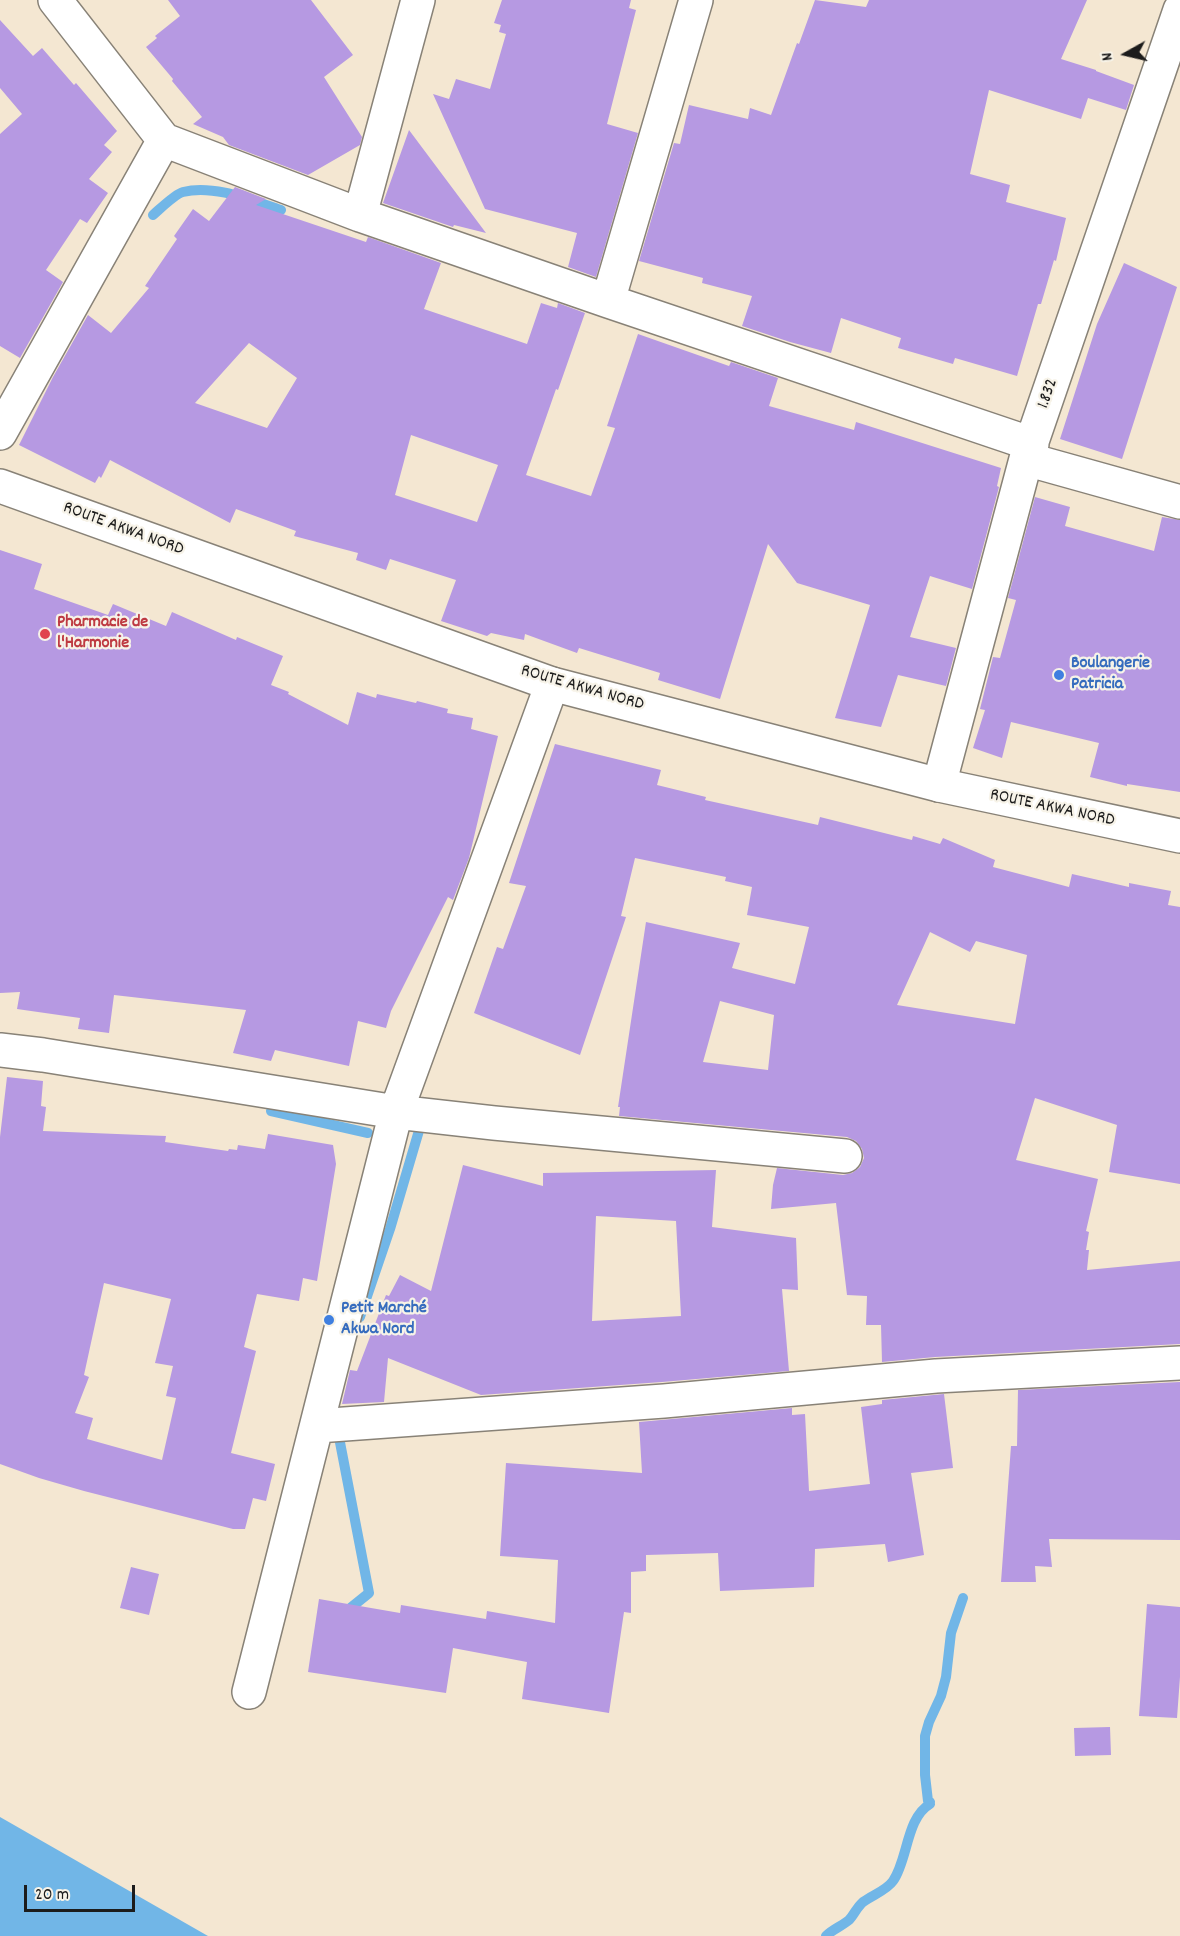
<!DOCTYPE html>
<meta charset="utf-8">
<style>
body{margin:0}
#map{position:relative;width:1180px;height:1936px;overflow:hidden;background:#f4e7d2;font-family:Dekko,sans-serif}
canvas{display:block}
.north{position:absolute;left:1096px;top:24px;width:60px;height:60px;-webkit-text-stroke:4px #f7f3e8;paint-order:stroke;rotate:262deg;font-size:16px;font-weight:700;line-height:24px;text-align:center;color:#1c1c1c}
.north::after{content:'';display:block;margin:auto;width:21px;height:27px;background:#1c1c1c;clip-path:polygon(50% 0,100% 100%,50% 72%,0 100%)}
.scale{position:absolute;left:24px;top:1885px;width:111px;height:27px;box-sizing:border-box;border:3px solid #1c1c1c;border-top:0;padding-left:8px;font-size:18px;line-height:21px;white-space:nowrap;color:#1c1c1c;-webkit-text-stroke:4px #f7f3e8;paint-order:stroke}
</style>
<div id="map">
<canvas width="1180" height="1936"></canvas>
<div class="north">N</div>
<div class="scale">20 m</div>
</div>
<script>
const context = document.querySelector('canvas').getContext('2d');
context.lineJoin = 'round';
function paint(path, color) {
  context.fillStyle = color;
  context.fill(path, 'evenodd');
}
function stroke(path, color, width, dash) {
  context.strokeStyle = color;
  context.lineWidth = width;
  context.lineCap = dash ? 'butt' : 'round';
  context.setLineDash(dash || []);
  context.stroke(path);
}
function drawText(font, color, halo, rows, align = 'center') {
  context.font = font + ' Dekko,sans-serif';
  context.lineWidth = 4.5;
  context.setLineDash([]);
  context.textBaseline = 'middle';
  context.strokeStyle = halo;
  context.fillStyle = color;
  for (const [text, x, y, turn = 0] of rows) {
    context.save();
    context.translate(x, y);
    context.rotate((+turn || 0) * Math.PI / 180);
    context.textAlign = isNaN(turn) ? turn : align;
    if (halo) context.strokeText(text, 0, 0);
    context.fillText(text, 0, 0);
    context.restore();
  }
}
const water = new Path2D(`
 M 0,1817 L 208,1936 L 0,1936 Z`);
const stream = new Path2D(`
 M 153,215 C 160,209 175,194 183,192 C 214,184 253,201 281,210
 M 271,1111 L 368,1133
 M 360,1317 L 390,1229 L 423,1117
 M 338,1432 L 369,1593 L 343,1614
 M 930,1802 L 928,1801 L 925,1775 L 925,1736 L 929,1722 L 941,1696 L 946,1677 L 951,1633 L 963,1598
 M 826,1936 C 833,1929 842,1926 849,1920 C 854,1915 857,1907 863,1902 C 872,1895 886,1891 893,1881 C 908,1860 906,1818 930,1804`);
const building = new Path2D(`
 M 168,0 L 311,0 L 353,55 L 324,77 L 362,137 L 360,145 L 308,175 L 229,145 L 223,137 L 193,124 L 202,117 L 172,81 L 173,79 L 146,47 L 157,38 L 155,36 L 180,16 Z
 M 502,0 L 631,0 L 629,8 L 636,10 L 607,124 L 638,133 L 596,277 L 568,267 L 577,233 L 485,209 L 433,94 L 449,99 L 456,79 L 490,89 L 506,34 L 499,32 L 501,25 L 494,23 Z
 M 815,0 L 866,7 L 869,0 L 1087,0 L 1061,59 L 1096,70 L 1096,71 L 1134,85 L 1126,110 L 1088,98 L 1081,119 L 989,90 L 970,174 L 1010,185 L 1006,202 L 1066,218 L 1056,261 L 1054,260 L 1041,304 L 1038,304 L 1017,376 L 955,358 L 953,364 L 898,348 L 901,338 L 841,318 L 831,353 L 790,342 L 742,326 L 752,296 L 702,283 L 703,278 L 639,261 L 674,143 L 680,144 L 689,105 L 748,119 L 750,108 L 771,115 L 797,43 L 799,44 Z
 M 0,20 L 33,56 L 42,48 L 74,85 L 76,83 L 117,131 L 104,145 L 112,152 L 89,179 L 108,193 L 87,223 L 80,219 L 46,270 L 63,282 L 20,358 L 0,346 L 0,134 L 22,114 L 0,88 Z
 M 409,130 L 486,233 L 454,225 L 453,227 L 383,203 Z
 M 235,187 L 266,199 L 256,205 L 366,242 L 368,237 L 441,263 L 424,309 L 527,344 L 541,303 L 557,308 L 558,303 L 585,313 L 558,390 L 556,389 L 526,475 L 591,496 L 615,428 L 607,426 L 638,334 L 729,366 L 731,362 L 778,378 L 769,406 L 854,430 L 856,422 L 1001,468 L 997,486 L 999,487 L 972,589 L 930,576 L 910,637 L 956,648 L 946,686 L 898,675 L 881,727 L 835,718 L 870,605 L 797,583 L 768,544 L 720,699 L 658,680 L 660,673 L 579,648 L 577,653 L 525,634 L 524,640 L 491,633 L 487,636 L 441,621 L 456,580 L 390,559 L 386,570 L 356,560 L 358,553 L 294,536 L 296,531 L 236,509 L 230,523 L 110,460 L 101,478 L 99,476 L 95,483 L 19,445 L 53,377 L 88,315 L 111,333 L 149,288 L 145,286 L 177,239 L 174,236 L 193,209 L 209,221 ZM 249,343 L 297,378 L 267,428 L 195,403 ZM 411,435 L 498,465 L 477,522 L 395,495 Z
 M 1124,263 L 1177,287 L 1122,459 L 1060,439 L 1097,324 Z
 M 1035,497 L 1070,507 L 1065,526 L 1154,551 L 1162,517 L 1180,520 L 1180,792 L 1127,784 L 1127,786 L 1090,777 L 1099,743 L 1011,722 L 1002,758 L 973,748 L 985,710 L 980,709 L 993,657 L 1000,658 L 1016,600 L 1008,598 Z
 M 0,550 L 42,564 L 34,589 L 108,615 L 113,604 L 166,626 L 172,612 L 236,640 L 237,637 L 283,656 L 271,685 L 289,692 L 288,694 L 348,725 L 357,692 L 376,698 L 377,694 L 416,703 L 417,701 L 448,709 L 447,713 L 473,718 L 471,729 L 498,736 L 469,858 L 453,900 L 448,897 L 391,1011 L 386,1028 L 358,1021 L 349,1066 L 275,1050 L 271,1061 L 233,1053 L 246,1010 L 114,995 L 109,1033 L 78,1029 L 80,1018 L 17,1009 L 20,992 L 0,993 Z
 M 555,744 L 661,770 L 657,785 L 706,797 L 705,800 L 818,825 L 820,817 L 912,840 L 913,836 L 940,844 L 943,838 L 995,860 L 993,867 L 1069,887 L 1072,874 L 1129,887 L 1129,883 L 1171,891 L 1168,905 L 1180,907 L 1180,1184 L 1109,1172 L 1117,1125 L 1035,1098 L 1016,1160 L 1098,1179 L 1086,1231 L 1089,1232 L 1086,1250 L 1089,1250 L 1087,1270 L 1180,1261 L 1180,1344 L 935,1357 L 882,1362 L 881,1325 L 866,1325 L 867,1296 L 847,1295 L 836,1203 L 771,1209 L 773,1185 L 777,1168 L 843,1175 L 852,1173 L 860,1167 L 864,1158 L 862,1149 L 856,1141 L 847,1137 L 619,1116 L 620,1107 L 618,1107 L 646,922 L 740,943 L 732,968 L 795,984 L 809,927 L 747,915 L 752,887 L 725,881 L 726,877 L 635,858 L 621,916 L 626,917 L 580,1055 L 474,1013 L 497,947 L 503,949 L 526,886 L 509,883 ZM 930,932 L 970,952 L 976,941 L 1027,955 L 1015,1024 L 897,1005 ZM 720,1001 L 774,1015 L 768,1070 L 703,1062 Z
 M 7,1077 L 43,1081 L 41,1106 L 46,1107 L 43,1131 L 166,1136 L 165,1142 L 228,1151 L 229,1149 L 237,1150 L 238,1145 L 265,1149 L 268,1134 L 333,1145 L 336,1164 L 317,1281 L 303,1278 L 299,1301 L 257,1294 L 244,1347 L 256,1351 L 231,1453 L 275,1464 L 266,1501 L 253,1498 L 245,1529 L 233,1529 L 84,1491 L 39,1478 L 0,1464 L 0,1137 ZM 104,1283 L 171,1299 L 155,1363 L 173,1366 L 166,1396 L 176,1398 L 162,1460 L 87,1439 L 93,1418 L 75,1413 L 89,1377 L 84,1375 Z
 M 463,1165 L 543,1186 L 543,1173 L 716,1170 L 712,1227 L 796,1238 L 798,1290 L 782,1289 L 789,1371 L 662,1382 L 481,1395 L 388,1358 L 384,1402 L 342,1404 L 350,1370 L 357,1371 L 386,1295 L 389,1296 L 400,1275 L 431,1291 ZM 596,1216 L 676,1221 L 681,1316 L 592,1321 Z
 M 1180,1382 L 1180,1540 L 1049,1539 L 1052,1567 L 1035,1566 L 1036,1582 L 1001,1582 L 1011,1446 L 1017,1446 L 1018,1390 Z
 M 944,1394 L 953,1468 L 911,1473 L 924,1555 L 888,1562 L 885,1544 L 815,1549 L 814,1587 L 720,1591 L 718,1553 L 646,1555 L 646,1571 L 631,1572 L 631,1613 L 624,1612 L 609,1713 L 522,1699 L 527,1662 L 453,1648 L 446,1693 L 308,1672 L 319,1599 L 400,1613 L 401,1605 L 486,1619 L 487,1611 L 555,1623 L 558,1560 L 500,1556 L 506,1463 L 642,1473 L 639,1422 L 792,1408 L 792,1415 L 805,1414 L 809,1491 L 870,1484 L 861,1407 L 882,1404 L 882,1400 Z
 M 131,1567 L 159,1574 L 149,1615 L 120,1608 Z
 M 1147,1604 L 1180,1607 L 1180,1677 L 1177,1718 L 1139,1716 Z
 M 1110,1727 L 1111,1755 L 1075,1756 L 1074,1728 Z`);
const minor = new Path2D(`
 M 55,0 L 164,140 L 360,215 L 608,301 L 1032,444
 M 360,215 L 418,0
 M 608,301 L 696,0
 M 0,433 L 164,140
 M 1026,459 L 1180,502
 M 939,785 L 1026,459 L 1180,10
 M 0,1050 L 43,1055 L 396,1112 L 494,1123 L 845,1156
 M 317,1426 L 664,1401 L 936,1376 L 1180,1363
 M 249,1692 L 396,1112 L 552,684`);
const primary = new Path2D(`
 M 0,486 L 552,684 L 939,785 L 1180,836`);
const markers = [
 [45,634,6,"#e0444e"],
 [1059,675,6,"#3f7fe0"],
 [329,1320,6,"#3f7fe0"]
];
const streetNames = [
 ["1.832",1049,394,-71],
 ["ROUTE AKWA NORD",123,530,20],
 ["ROUTE AKWA NORD",582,689,16],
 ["ROUTE AKWA NORD",1052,809,12]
];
const healthNames = [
 ["Pharmacie de",57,624],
 ["l'Harmonie",57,645]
];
const shopNames = [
 ["Boulangerie",1071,665],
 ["Patricia",1071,686],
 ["Petit Marché",341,1310],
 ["Akwa Nord",341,1331]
];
paint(water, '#71b6e7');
stroke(stream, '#71b6e7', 10);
paint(building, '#b699e2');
stroke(minor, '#888277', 36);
stroke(primary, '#888277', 36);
stroke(minor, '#fff', 33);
stroke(primary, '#fff', 33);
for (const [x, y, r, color] of markers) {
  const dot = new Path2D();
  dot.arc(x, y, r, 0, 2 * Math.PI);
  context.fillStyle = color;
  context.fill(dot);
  stroke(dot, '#f7f3e8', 2);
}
drawText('18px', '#1c1c1c', '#f7f3e8', streetNames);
drawText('bold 18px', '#be3a42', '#f7f3e8', healthNames, 'left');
drawText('bold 18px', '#366cbe', '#f7f3e8', shopNames, 'left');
</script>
